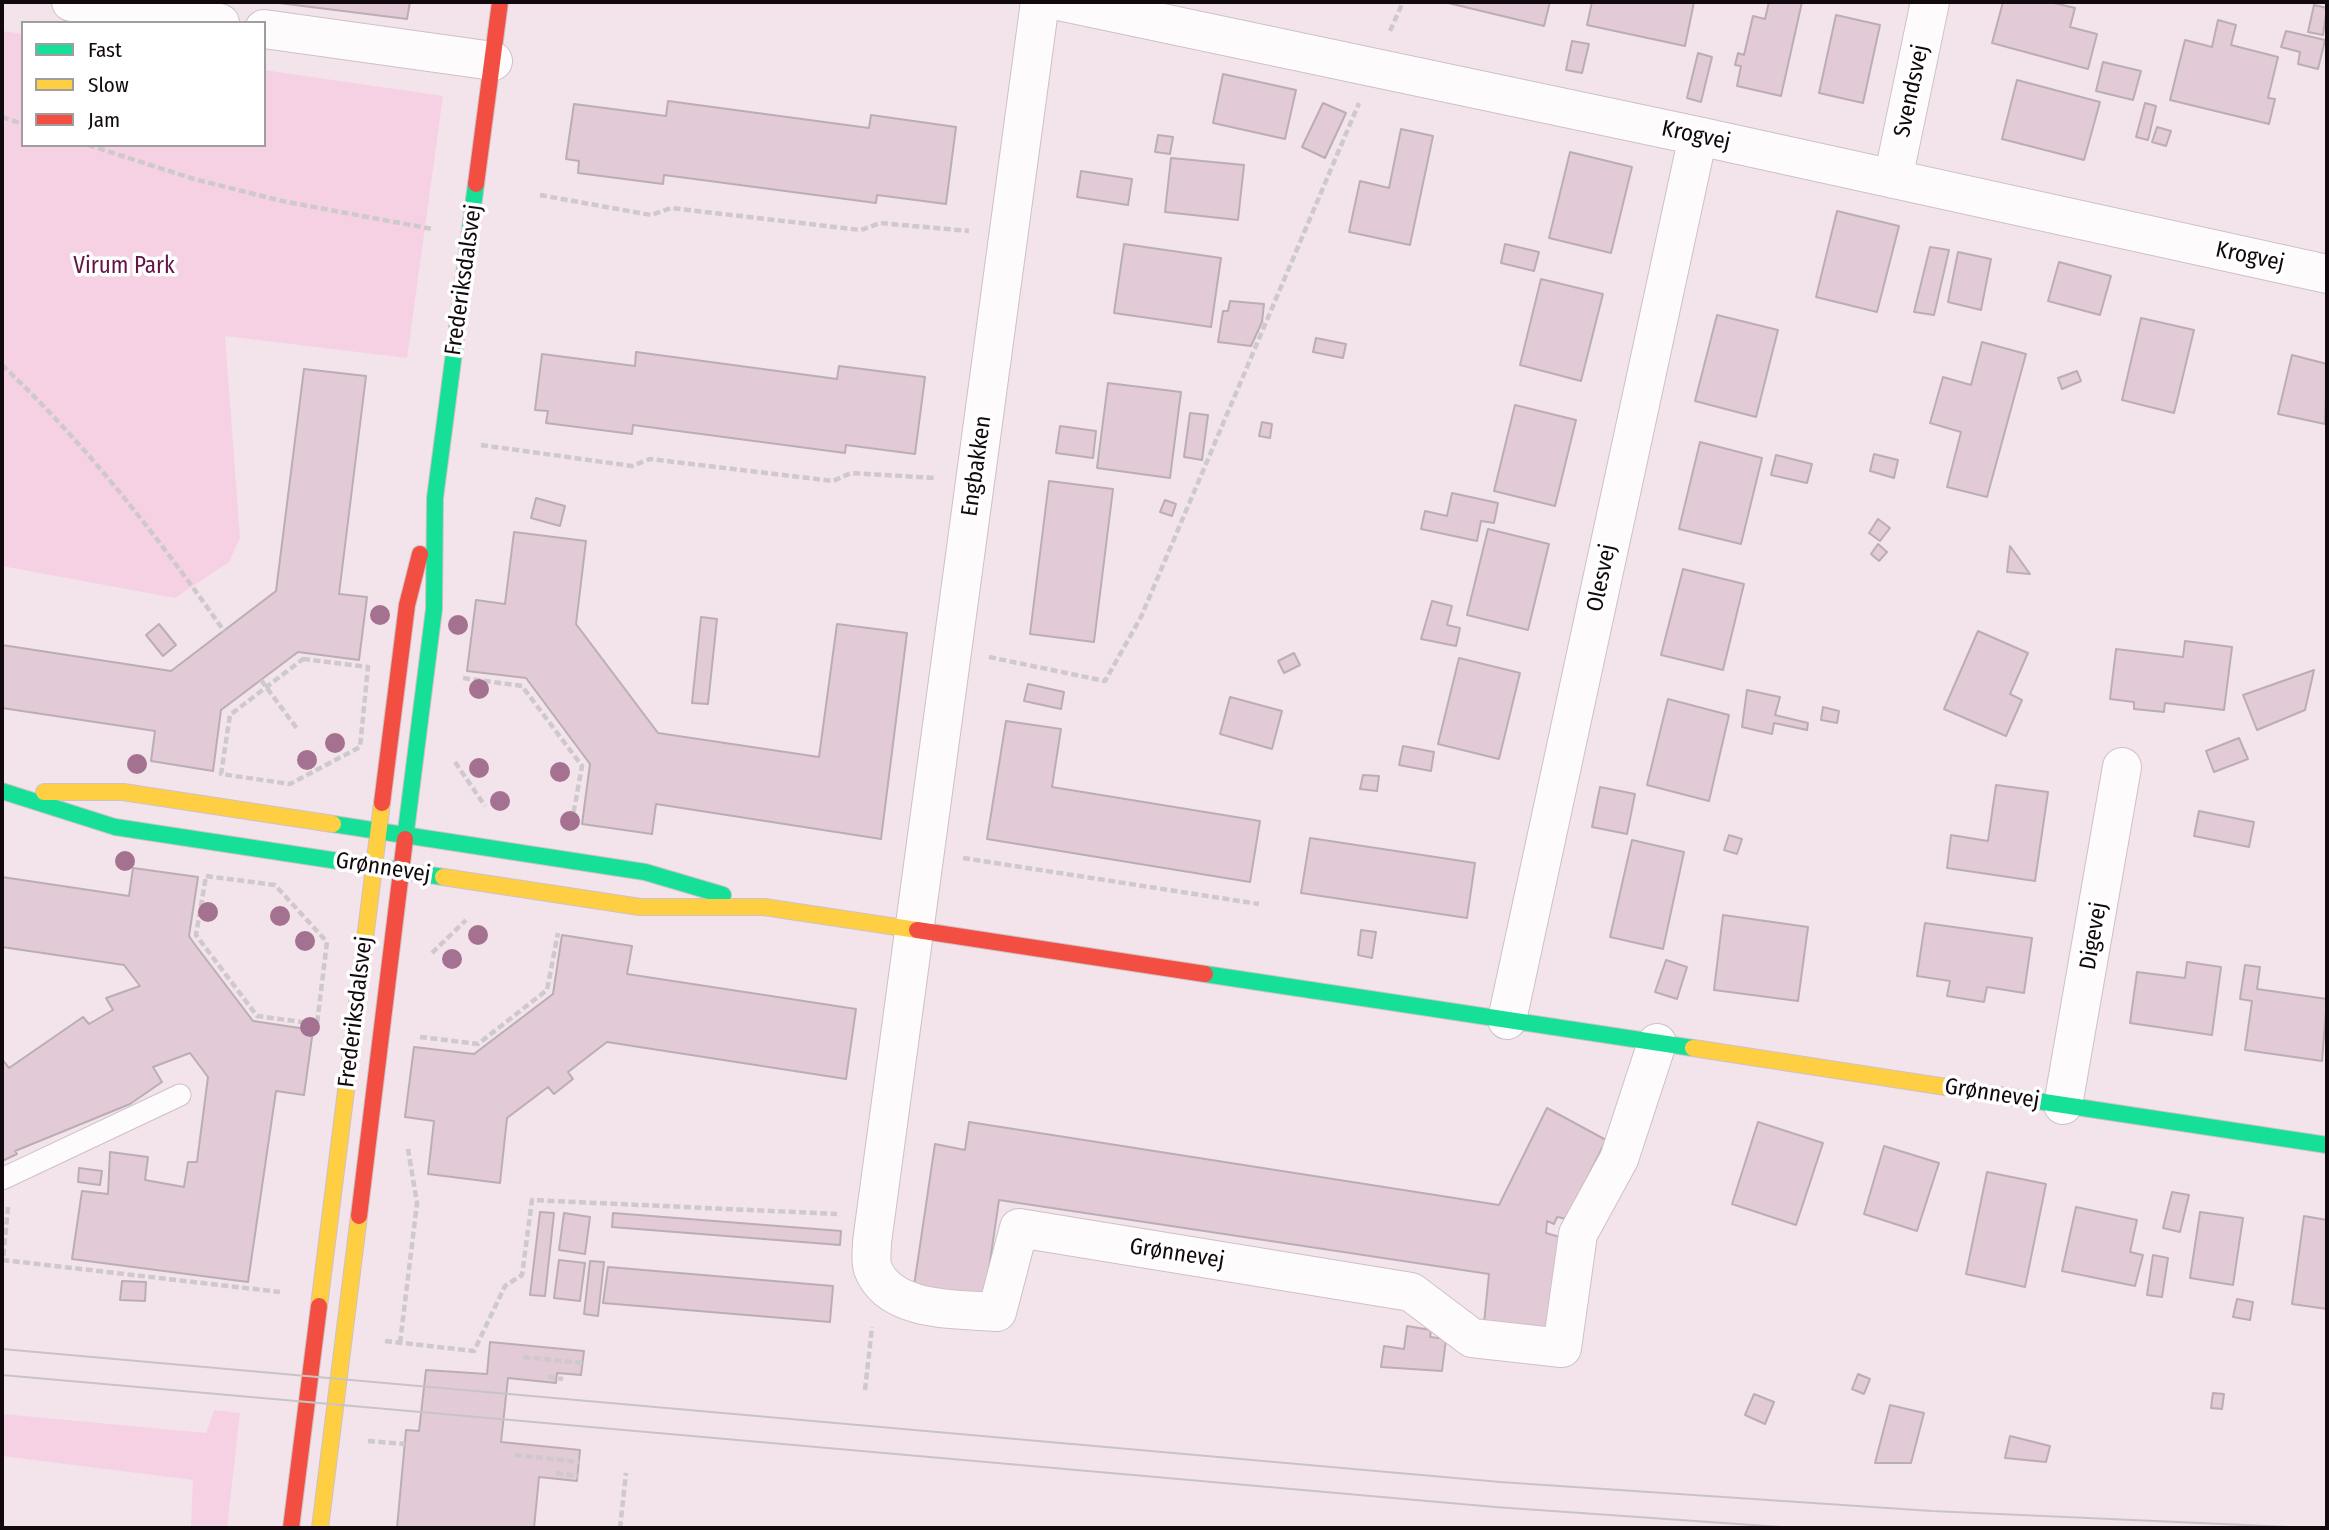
<!DOCTYPE html>
<meta charset="utf-8">
<style>
body{margin:0}
#map{position:relative;width:2329px;height:1530px;overflow:hidden;background:#f3e3eb;font-family:"Fira Sans Condensed",sans-serif}
canvas{display:block}
.frame{position:absolute;inset:0;border:4px solid #12090e;pointer-events:none}
.legend{position:absolute;left:21px;top:21px;width:245px;height:126px;box-sizing:border-box;background:#fff;border:2px solid #a09d9f;margin:0;padding:9px 12px;list-style:none;font-size:21px;color:#12090e}
.legend li{display:flex;align-items:center;gap:14px;height:35px}
.legend b{width:35px;border:2px solid #a09d9f}
</style>
<div id="map">
<canvas width="2329" height="1530"></canvas>
<div class="frame"></div>
<ul class="legend">
<li><b style="height:9px;background:#16e098"></b>Fast</li>
<li><b style="height:9px;background:#ffcf43"></b>Slow</li>
<li><b style="height:9px;background:#f24e42"></b>Jam</li>
</ul>
</div>
<script>
const context = document.querySelector('canvas').getContext('2d');
context.lineJoin = 'round';
function paint(path, color) {
  context.fillStyle = color;
  context.fill(path, 'evenodd');
}
function stroke(path, color, width, dash) {
  context.strokeStyle = color;
  context.lineWidth = width;
  context.lineCap = dash ? 'butt' : 'round';
  context.setLineDash(dash || []);
  context.stroke(path);
}
function drawText(font, color, halo, rows, align = 'center') {
  context.font = font + ' "Fira Sans Condensed",sans-serif';
  context.lineWidth = 7;
  context.setLineDash([]);
  context.textBaseline = 'middle';
  context.strokeStyle = halo;
  context.fillStyle = color;
  for (const [text, x, y, turn = 0] of rows) {
    context.save();
    context.translate(x, y);
    context.rotate((+turn || 0) * Math.PI / 180);
    context.textAlign = isNaN(turn) ? turn : align;
    if (halo) context.strokeText(text, 0, 0);
    context.fillText(text, 0, 0);
    context.restore();
  }
}
const green = new Path2D(`
 M 2,31 L 23,34 L 23,145 L 264,145 L 264,70 L 443,96 L 407,358 L 225,336 L 240,538 L 229,562 L 175,598 L 2,566 Z
 M 214,1410 L 240,1413 L 227,1528 L 191,1528 L 193,1480 L 2,1456 L 2,1414 L 206,1433 Z`);
const building = new Path2D(`
 M 271,2 L 410,2 L 407,19 Z
 M 1444,2 L 1550,2 L 1544,26 Z
 M 1592,2 L 1694,2 L 1685,46 L 1587,25 Z
 M 1769,2 L 1802,2 L 1781,96 L 1737,86 L 1741,66 L 1735,65 L 1738,53 L 1744,55 L 1753,16 L 1765,19 Z
 M 2003,2 L 2050,2 L 2075,8 L 2070,27 L 2097,34 L 2088,69 L 1992,43 Z
 M 2314,5 L 2327,8 L 2323,35 L 2308,32 Z
 M 1836,15 L 1880,25 L 1863,103 L 1819,93 Z
 M 2218,20 L 2236,25 L 2231,45 L 2278,57 L 2268,98 L 2275,99 L 2269,124 L 2170,100 L 2185,40 L 2212,47 Z
 M 2286,31 L 2325,40 L 2318,69 L 2298,64 L 2300,52 L 2281,47 Z
 M 1572,41 L 1589,44 L 1582,73 L 1566,70 Z
 M 1698,53 L 1712,57 L 1701,102 L 1687,98 Z
 M 2103,62 L 2141,71 L 2133,100 L 2096,91 Z
 M 1223,74 L 1296,90 L 1285,139 L 1213,123 Z
 M 2017,80 L 2100,102 L 2084,160 L 2002,139 Z
 M 668,101 L 869,128 L 871,115 L 956,127 L 946,204 L 877,195 L 876,203 L 664,175 L 663,184 L 578,173 L 579,161 L 566,159 L 574,104 L 666,116 Z
 M 1323,103 L 1346,113 L 1325,158 L 1302,147 Z
 M 2145,103 L 2156,106 L 2148,140 L 2136,137 Z
 M 2157,127 L 2171,131 L 2166,146 L 2152,142 Z
 M 1401,129 L 1433,136 L 1410,245 L 1349,232 L 1360,181 L 1389,188 Z
 M 1158,135 L 1173,137 L 1170,154 L 1155,152 Z
 M 1570,152 L 1632,167 L 1611,253 L 1549,238 Z
 M 1171,158 L 1244,165 L 1238,220 L 1165,212 Z
 M 1081,171 L 1132,179 L 1128,205 L 1077,197 Z
 M 1837,211 L 1899,226 L 1877,312 L 1816,297 Z
 M 1124,244 L 1221,258 L 1211,327 L 1114,313 Z
 M 1505,244 L 1539,252 L 1534,271 L 1501,263 Z
 M 1930,247 L 1949,250 L 1934,315 L 1914,312 Z
 M 1958,252 L 1991,259 L 1981,310 L 1948,302 Z
 M 2059,262 L 2111,276 L 2100,315 L 2048,301 Z
 M 1541,279 L 1603,294 L 1581,381 L 1520,365 Z
 M 1230,301 L 1264,304 L 1262,322 L 1251,346 L 1218,342 L 1223,311 L 1228,311 Z
 M 1717,315 L 1778,330 L 1756,417 L 1695,401 Z
 M 2141,318 L 2194,330 L 2174,413 L 2122,400 Z
 M 1316,338 L 1346,344 L 1343,358 L 1313,352 Z
 M 1982,342 L 2026,354 L 1987,497 L 1947,487 L 1961,432 L 1930,423 L 1943,377 L 1971,385 Z
 M 636,352 L 837,379 L 839,366 L 925,377 L 915,454 L 846,445 L 845,453 L 633,425 L 632,434 L 546,423 L 548,411 L 535,410 L 542,354 L 635,366 Z
 M 2292,355 L 2327,364 L 2325,424 L 2278,414 Z
 M 304,369 L 366,376 L 339,594 L 367,597 L 359,660 L 298,652 L 221,710 L 213,771 L 151,761 L 155,731 L 2,708 L 2,645 L 171,671 L 276,591 Z
 M 2077,371 L 2081,381 L 2062,389 L 2058,378 Z
 M 1108,383 L 1181,392 L 1170,478 L 1097,468 Z
 M 1515,405 L 1576,420 L 1555,506 L 1494,491 Z
 M 1190,413 L 1208,415 L 1202,460 L 1184,457 Z
 M 1262,422 L 1272,424 L 1270,438 L 1259,436 Z
 M 1060,426 L 1096,431 L 1093,458 L 1056,453 Z
 M 1700,442 L 1762,458 L 1741,544 L 1679,529 Z
 M 1874,454 L 1898,460 L 1894,478 L 1870,471 Z
 M 1776,455 L 1812,464 L 1807,483 L 1771,475 Z
 M 1049,481 L 1113,489 L 1094,642 L 1030,634 Z
 M 1452,493 L 1498,503 L 1494,523 L 1481,521 L 1477,541 L 1421,529 L 1425,511 L 1447,516 Z
 M 536,498 L 565,506 L 560,526 L 531,518 Z
 M 1165,500 L 1176,504 L 1172,516 L 1160,512 Z
 M 1878,519 L 1890,528 L 1880,541 L 1869,533 Z
 M 1488,529 L 1549,544 L 1528,630 L 1467,615 Z
 M 514,532 L 586,541 L 576,624 L 658,733 L 819,757 L 837,624 L 907,633 L 881,839 L 656,804 L 652,834 L 582,824 L 590,764 L 526,678 L 467,671 L 476,600 L 505,604 Z
 M 1878,544 L 1887,552 L 1879,561 L 1871,554 Z
 M 2010,546 L 2030,574 L 2007,572 Z
 M 1683,569 L 1744,584 L 1723,670 L 1661,655 Z
 M 1432,601 L 1452,606 L 1447,625 L 1460,628 L 1456,646 L 1421,639 Z
 M 701,617 L 717,619 L 708,704 L 692,703 Z
 M 159,624 L 176,645 L 163,656 L 146,635 Z
 M 1978,631 L 2028,653 L 2010,694 L 2022,700 L 2006,736 L 1944,709 Z
 M 2185,641 L 2232,647 L 2224,710 L 2165,703 L 2164,712 L 2134,709 L 2134,702 L 2110,699 L 2116,649 L 2183,657 Z
 M 1294,653 L 1300,665 L 1284,673 L 1278,661 Z
 M 1459,658 L 1520,673 L 1499,759 L 1438,744 Z
 M 2314,670 L 2305,710 L 2257,730 L 2243,695 Z
 M 1028,684 L 1064,692 L 1061,709 L 1024,701 Z
 M 1747,690 L 1780,697 L 1775,715 L 1808,723 L 1807,730 L 1774,723 L 1772,734 L 1742,727 Z
 M 1230,697 L 1282,711 L 1272,749 L 1220,734 Z
 M 1668,699 L 1729,715 L 1709,801 L 1647,785 Z
 M 1823,707 L 1839,711 L 1837,723 L 1821,720 Z
 M 1006,721 L 1061,729 L 1052,787 L 1260,821 L 1250,882 L 987,839 Z
 M 2239,738 L 2248,759 L 2214,772 L 2206,751 Z
 M 1403,746 L 1434,752 L 1431,771 L 1399,765 Z
 M 1363,775 L 1379,776 L 1377,791 L 1360,789 Z
 M 1996,785 L 2048,792 L 2035,881 L 1947,868 L 1951,835 L 1988,841 Z
 M 1600,787 L 1635,794 L 1627,834 L 1592,827 Z
 M 2199,811 L 2254,822 L 2249,847 L 2194,836 Z
 M 1729,835 L 1742,839 L 1737,854 L 1724,850 Z
 M 1310,838 L 1475,863 L 1467,918 L 1301,893 Z
 M 1632,840 L 1684,852 L 1663,949 L 1610,937 Z
 M 133,868 L 198,877 L 189,936 L 193,942 L 253,1021 L 313,1030 L 304,1095 L 276,1091 L 248,1282 L 72,1259 L 82,1191 L 108,1194 L 110,1152 L 148,1157 L 145,1180 L 184,1187 L 188,1162 L 197,1162 L 208,1077 L 190,1053 L 153,1067 L 162,1082 L 130,1104 L 15,1151 L 17,1154 L 2,1161 L 2,1059 L 9,1068 L 83,1017 L 89,1024 L 113,1010 L 106,998 L 140,986 L 124,965 L 2,947 L 2,877 L 129,896 Z
 M 1723,915 L 1808,927 L 1798,1001 L 1714,990 Z
 M 1925,923 L 2032,938 L 2024,993 L 1987,987 L 1984,1002 L 1947,996 L 1950,981 L 1917,976 Z
 M 1361,930 L 1376,932 L 1372,958 L 1358,955 Z
 M 562,935 L 632,946 L 627,974 L 856,1009 L 846,1079 L 607,1042 L 568,1072 L 573,1079 L 554,1094 L 548,1087 L 507,1118 L 500,1183 L 428,1174 L 434,1121 L 405,1117 L 414,1047 L 474,1054 L 553,994 Z
 M 1666,960 L 1687,967 L 1677,999 L 1655,992 Z
 M 2187,962 L 2221,967 L 2212,1035 L 2130,1023 L 2137,972 L 2185,978 Z
 M 2245,965 L 2260,967 L 2257,989 L 2327,999 L 2322,1061 L 2245,1050 L 2252,1001 L 2240,999 Z
 M 1547,1108 L 1606,1140 L 1567,1219 L 1557,1217 L 1554,1224 L 1547,1221 L 1546,1233 L 1563,1238 L 1554,1331 L 1484,1323 L 1489,1274 L 999,1200 L 985,1296 L 914,1286 L 935,1144 L 965,1150 L 969,1122 L 1499,1205 Z
 M 1758,1122 L 1823,1143 L 1796,1225 L 1732,1204 Z
 M 1884,1146 L 1939,1163 L 1917,1231 L 1864,1214 Z
 M 79,1168 L 102,1171 L 100,1185 L 78,1182 Z
 M 1987,1172 L 2046,1184 L 2025,1287 L 1966,1274 Z
 M 2172,1192 L 2189,1195 L 2180,1232 L 2163,1228 Z
 M 2076,1207 L 2137,1220 L 2130,1252 L 2143,1255 L 2135,1286 L 2062,1271 Z
 M 540,1212 L 554,1213 L 545,1296 L 530,1295 Z
 M 2200,1212 L 2243,1218 L 2233,1285 L 2190,1278 Z
 M 564,1213 L 590,1217 L 585,1254 L 559,1250 Z
 M 613,1213 L 841,1231 L 840,1245 L 612,1227 Z
 M 2304,1216 L 2327,1220 L 2327,1309 L 2292,1304 Z
 M 2153,1255 L 2168,1258 L 2162,1297 L 2147,1295 Z
 M 559,1260 L 585,1263 L 580,1301 L 554,1298 Z
 M 590,1261 L 604,1262 L 598,1316 L 584,1314 Z
 M 608,1267 L 833,1286 L 830,1322 L 603,1303 Z
 M 122,1281 L 146,1282 L 145,1301 L 120,1300 Z
 M 2237,1299 L 2253,1302 L 2250,1320 L 2233,1317 Z
 M 1407,1326 L 1431,1330 L 1430,1337 L 1446,1339 L 1442,1371 L 1381,1367 L 1384,1346 L 1404,1349 Z
 M 490,1342 L 584,1351 L 581,1375 L 557,1373 L 556,1383 L 508,1378 L 501,1442 L 580,1450 L 577,1481 L 539,1477 L 534,1528 L 397,1528 L 406,1430 L 419,1431 L 426,1370 L 487,1374 Z
 M 1858,1374 L 1870,1379 L 1864,1394 L 1852,1389 Z
 M 2213,1393 L 2224,1394 L 2222,1409 L 2211,1408 Z
 M 1754,1394 L 1774,1402 L 1765,1424 L 1745,1415 Z
 M 1890,1405 L 1924,1413 L 1911,1463 L 1875,1463 Z
 M 2010,1436 L 2050,1446 L 2046,1462 L 2005,1458 Z`);
const path = new Path2D(`
 M 1390,31 L 1403,2
 M 2,117 L 23,124
 M 88,145 L 194,179 L 282,201 L 432,229
 M 540,195 L 651,215 L 671,208 L 861,230 L 880,223 L 969,231
 M 2,365 C 86,444 158,537 224,631
 M 481,445 L 632,466 L 650,459 L 833,481 L 851,473 L 935,478
 M 989,657 L 1105,681 L 1141,617 L 1359,103
 M 303,659 L 368,667 L 360,747 L 290,784 L 221,774 L 230,715 Z
 M 463,678 L 522,686 L 582,766 L 572,821
 M 261,680 L 298,730
 M 455,762 L 485,806
 M 963,858 L 1259,904
 M 206,876 L 275,885 L 327,942 L 317,1024 L 257,1016 L 196,935 Z
 M 432,953 L 466,920
 M 420,1037 L 478,1044 L 547,990 L 558,933
 M 8,1207 L 3,1260 L 280,1292
 M 385,1341 L 474,1351 L 505,1286 L 522,1275 L 532,1200 L 837,1214
 M 400,1343 L 417,1203 L 408,1149
 M 523,1357 L 583,1363
 M 548,1377 L 563,1379
 M 865,1390 L 872,1327
 M 368,1441 L 405,1444
 M 515,1455 L 579,1462
 M 556,1473 L 578,1476
 M 620,1528 L 626,1473`);
const lane = new Path2D(`
 M 2,1179 L 180,1095`);
const street = new Path2D(`
 M 71,2 L 220,23
 M 1040,2 L 872,1242 C 872,1251 870,1261 873,1269 C 890,1313 959,1309 997,1312 L 1019,1228 L 1411,1292 L 1472,1338 L 1562,1348 L 1578,1234 L 1619,1159 L 1657,1043
 M 1063,2 L 1698,136 L 2327,274
 M 264,29 L 493,61
 M 1893,179 L 1930,2
 M 1507,1020 L 1698,136
 M 2063,1105 L 2122,767`);
const fast = new Path2D(`
 M 2,791 L 115,827 L 443,877
 M 333,824 L 645,872 L 723,895
 M 405,839 L 434,609 L 435,498 L 476,184
 M 1205,974 L 1693,1048
 M 2011,1097 L 2327,1145`);
const slow = new Path2D(`
 M 44,792 L 123,792 L 333,824
 M 443,877 L 640,907 L 764,907 L 917,930
 M 1693,1048 L 2011,1097
 M 319,1306 L 382,803
 M 320,1528 L 359,1216`);
const jam = new Path2D(`
 M 476,184 L 500,2
 M 382,803 L 407,605 L 420,554
 M 917,930 L 1205,974
 M 359,1216 L 405,839
 M 291,1528 L 319,1306`);
const tram = new Path2D(`
 M 2,1349 L 1500,1482 L 1932,1511 L 2311,1528
 M 2,1375 L 1495,1507 L 1795,1528`);
const trees = [
 [380,615],
 [458,625],
 [479,689],
 [335,743],
 [307,760],
 [137,764],
 [479,768],
 [560,772],
 [500,801],
 [570,821],
 [125,861],
 [208,912],
 [280,916],
 [478,935],
 [305,941],
 [452,959],
 [310,1027]
];
const streetNames = [
 ["Svendsvej",1912,91,-78],
 ["Krogvej",1696,136,12],
 ["Krogvej",2250,257,12],
 ["Frederiksdalsvej",464,280,-82],
 ["Engbakken",977,466,-82],
 ["Olesvej",1602,578,-78],
 ["Grønnevej",383,868,9],
 ["Digevej",2094,936,-80],
 ["Frederiksdalsvej",356,1012,-83],
 ["Grønnevej",1992,1094,9],
 ["Grønnevej",1177,1254,9]
];
const parkNames = [
 ["Virum Park",124,267]
];
paint(green, '#f6d1e3');
paint(building, '#e2cad7');
stroke(building, '#baaeb4', 2);
stroke(lane, '#cec1c7', 23);
stroke(street, '#cec1c7', 40);
stroke(fast, '#cec1c7', 18);
stroke(slow, '#cec1c7', 18);
stroke(jam, '#cec1c7', 18);
stroke(path, '#cec9cb', 4.5, [7, 3.5]);
stroke(lane, '#fdfbfc', 21);
stroke(street, '#fdfbfc', 38);
stroke(fast, '#16e098', 16);
stroke(slow, '#ffcf43', 16);
stroke(jam, '#f24e42', 16);
stroke(tram, '#c8c4c6', 2);
context.fillStyle = '#a47290';
for (const [x, y] of trees) {
  context.beginPath();
  context.arc(x, y, 10, 0, 2 * Math.PI);
  context.fill();
}
drawText('23px', '#12090e', '#fff', streetNames);
drawText('23px', '#631545', '#fff', parkNames);
</script>
